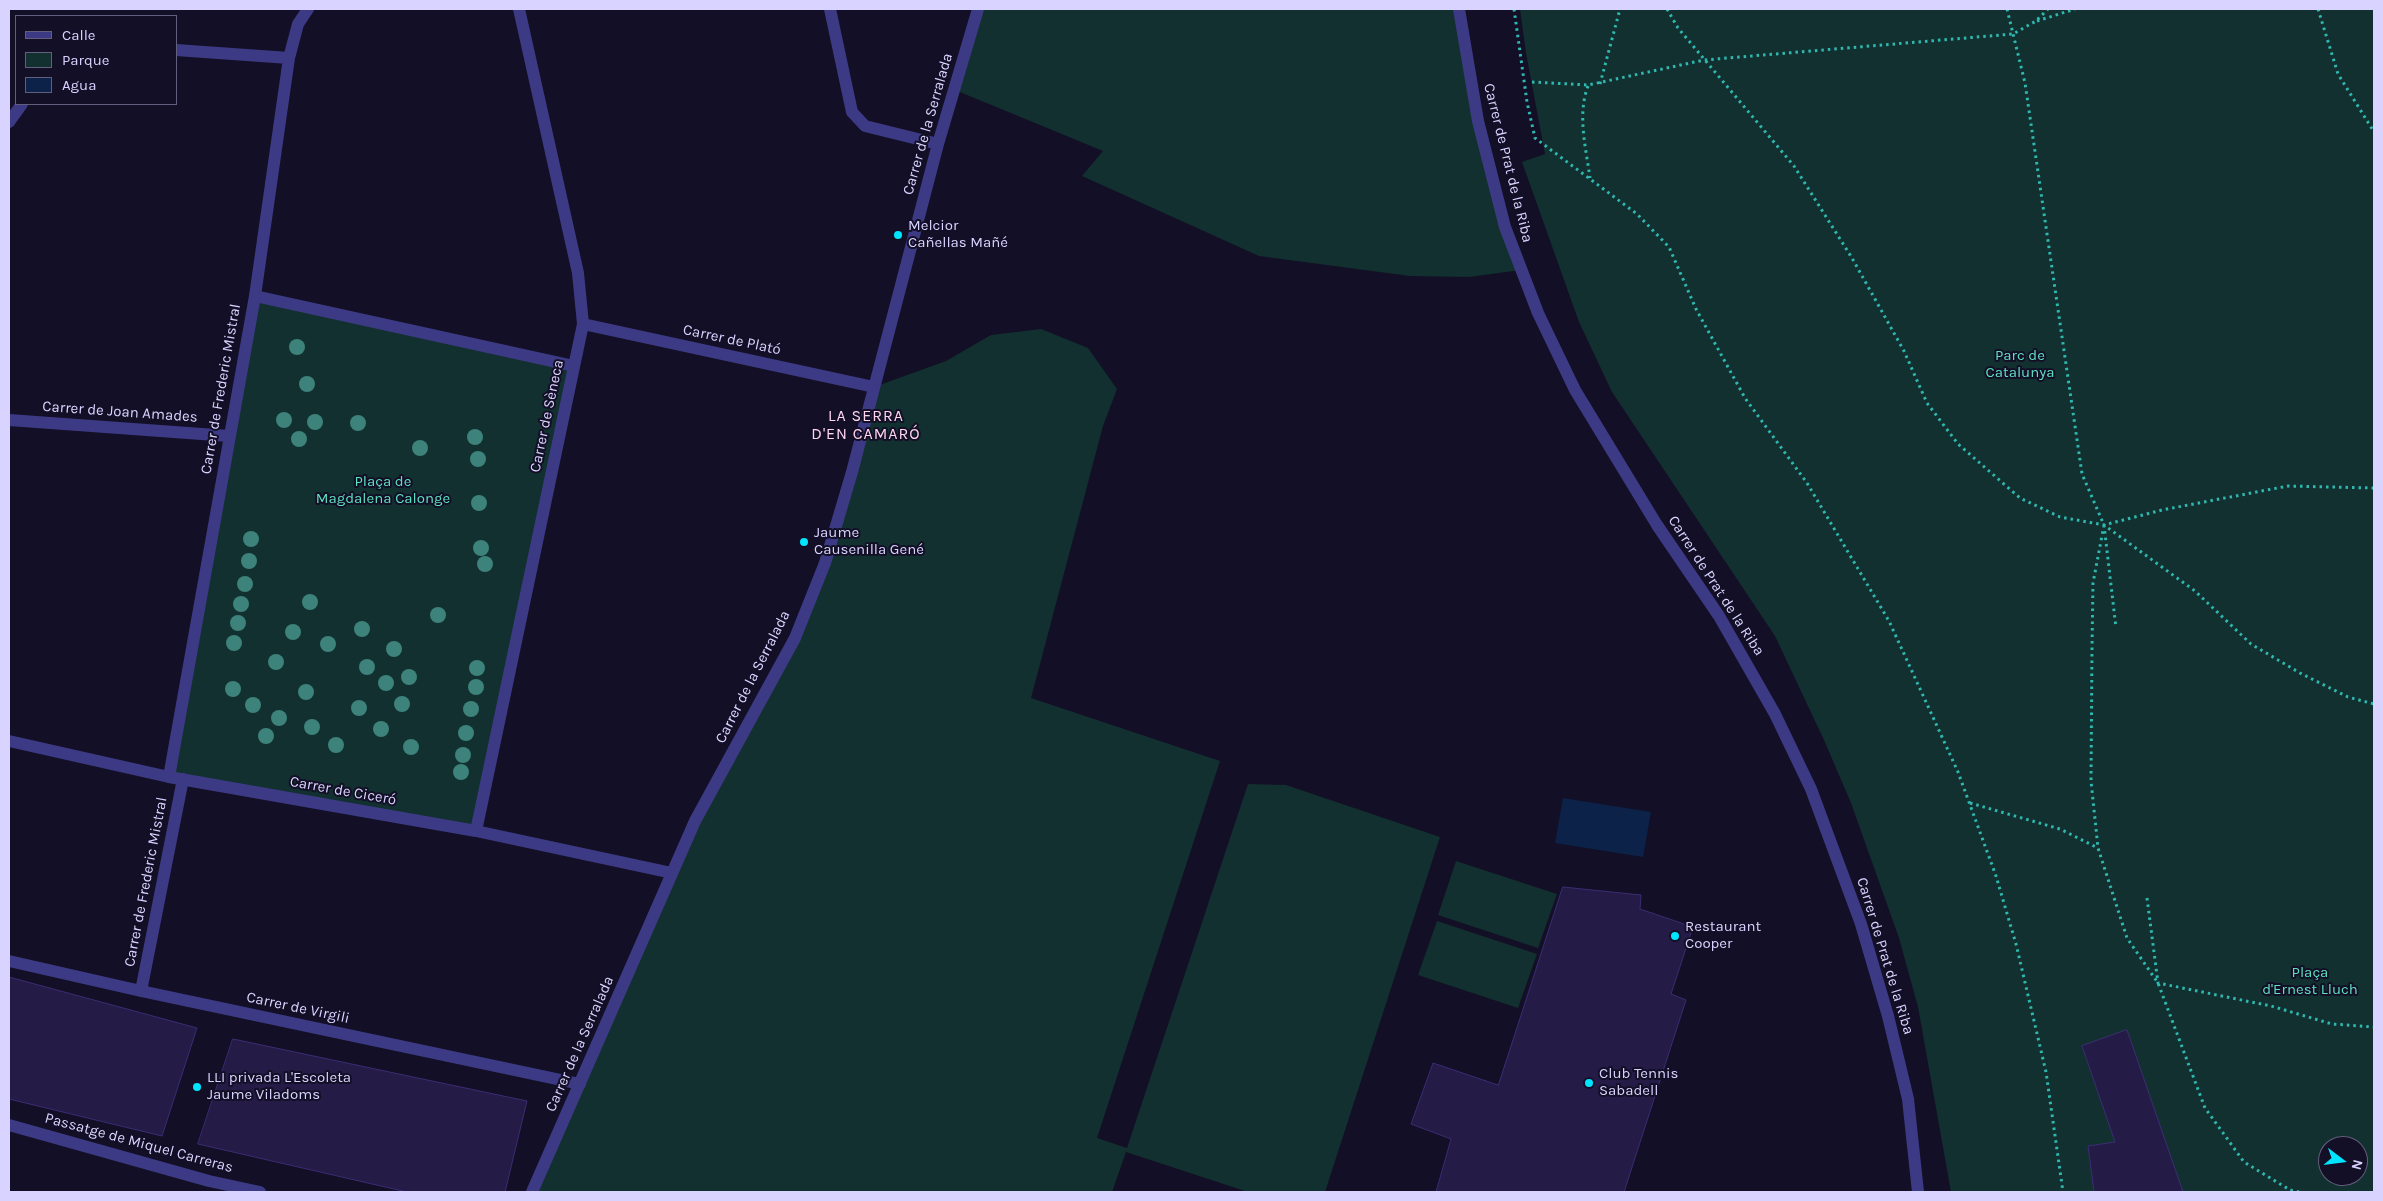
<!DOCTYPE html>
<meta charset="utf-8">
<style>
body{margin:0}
#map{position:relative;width:2383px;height:1201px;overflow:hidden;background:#130f26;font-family:Karla,sans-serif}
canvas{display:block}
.frame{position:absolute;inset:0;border:10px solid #d9d4ff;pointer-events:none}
.legend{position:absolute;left:15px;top:15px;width:162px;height:90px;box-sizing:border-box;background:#130f26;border:1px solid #625e7d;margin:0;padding:6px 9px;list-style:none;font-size:15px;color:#d9d4ff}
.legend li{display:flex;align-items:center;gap:10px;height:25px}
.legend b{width:25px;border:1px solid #625e7d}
.north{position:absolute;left:2318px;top:1136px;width:50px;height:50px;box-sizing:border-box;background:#130f26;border:1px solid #625e7d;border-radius:50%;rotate:105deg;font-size:14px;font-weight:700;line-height:20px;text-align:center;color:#d9d4ff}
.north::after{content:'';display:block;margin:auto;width:18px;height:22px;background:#00e5ff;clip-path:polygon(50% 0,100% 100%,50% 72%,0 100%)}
</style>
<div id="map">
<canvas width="2383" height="1201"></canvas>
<div class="frame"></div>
<ul class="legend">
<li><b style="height:6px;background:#3d3a85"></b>Calle</li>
<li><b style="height:14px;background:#12302f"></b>Parque</li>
<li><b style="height:14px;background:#0c2248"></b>Agua</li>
</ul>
<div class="north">N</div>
</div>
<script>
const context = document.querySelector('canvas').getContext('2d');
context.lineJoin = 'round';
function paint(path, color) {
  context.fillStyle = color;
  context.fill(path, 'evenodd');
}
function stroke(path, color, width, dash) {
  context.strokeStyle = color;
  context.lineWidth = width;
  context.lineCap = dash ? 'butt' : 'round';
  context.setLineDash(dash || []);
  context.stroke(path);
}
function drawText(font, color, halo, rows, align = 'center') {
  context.font = font + ' Karla,sans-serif';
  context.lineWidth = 4;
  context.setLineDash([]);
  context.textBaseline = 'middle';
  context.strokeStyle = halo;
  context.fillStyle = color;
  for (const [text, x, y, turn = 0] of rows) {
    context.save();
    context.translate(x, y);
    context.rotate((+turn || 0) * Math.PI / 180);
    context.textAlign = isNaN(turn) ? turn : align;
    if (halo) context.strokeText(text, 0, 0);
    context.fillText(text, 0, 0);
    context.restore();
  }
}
const green = new Path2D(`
 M 978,9 L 1459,9 L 1459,20 L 1521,270 L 1469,277 L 1410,276 L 1259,256 L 1082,176 L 1103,151 L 955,90 Z
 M 1520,9 L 2374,9 L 2374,1192 L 1951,1192 L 1918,1007 L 1899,938 L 1851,803 L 1824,740 L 1775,636 L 1612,392 L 1579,322 L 1522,162 L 1545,154 L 1526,53 ZM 2328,1146 L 2358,1146 L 2358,1176 L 2328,1176 Z
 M 255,296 L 574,366 L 476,831 L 169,777 Z
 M 1041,329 L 1088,348 L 1117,389 L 1103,426 L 1031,698 L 1220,761 L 1097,1138 L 1127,1148 L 1248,784 L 1286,785 L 1440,837 L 1325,1192 L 1248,1192 L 1126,1152 L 1112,1192 L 532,1192 L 672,873 L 795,638 L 874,387 L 946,361 L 991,335 Z
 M 1456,861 L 1557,894 L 1538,948 L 1438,915 Z
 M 1437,921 L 1537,954 L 1518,1008 L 1418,975 Z`);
const water = new Path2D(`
 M 1563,798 L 1651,812 L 1643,857 L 1555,843 Z`);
const building = new Path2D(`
 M 1563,887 L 1641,895 L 1640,909 L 1693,927 L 1671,994 L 1686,1000 L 1624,1192 L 1436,1192 L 1451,1139 L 1411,1124 L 1433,1063 L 1498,1085 Z
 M 9,977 L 197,1028 L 162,1136 L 9,1099 Z
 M 2127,1030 L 2183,1192 L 2094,1192 L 2088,1146 L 2115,1142 L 2082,1046 Z
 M 233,1039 L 527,1101 L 505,1192 L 407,1192 L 198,1144 Z`);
const path = new Path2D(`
 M 1514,9 L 1527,102 L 1535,138 L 1637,214 L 1669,247 L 1696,309 L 1745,398 L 1807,483 L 1889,621 L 1958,772 L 1996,876 L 2016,944 L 2046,1072 L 2063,1192
 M 1667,9 L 1678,28 L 1794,166 L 1852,258 L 1904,351 L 1927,403 L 1958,444 L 2020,498 L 2060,517 L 2104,525
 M 2007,9 L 2025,83 L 2082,474 L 2104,525 L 2116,628
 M 2318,9 L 2338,74 L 2374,132
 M 2037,21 L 2075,9
 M 1532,82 L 1588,85 L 1704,60 L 2013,34 L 2036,21 L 2048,9
 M 1600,84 L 1620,9
 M 1588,86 C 1577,115 1586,148 1590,178
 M 2374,488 L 2288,486 L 2162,510 L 2104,525 L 2195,591 L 2251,644 L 2300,673 L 2348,697 L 2374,704
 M 2104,525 L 2093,583 L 2092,649 L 2091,781 L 2098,848 L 2127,938 L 2158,983 L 2205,1108 L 2244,1162 L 2290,1190 L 2299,1192
 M 1970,803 L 2060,829 L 2098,848
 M 2147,898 L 2158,983 L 2271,1006 L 2332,1024 L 2374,1027`);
const pedestrian = new Path2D(`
 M 255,296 L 574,366`);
const minor = new Path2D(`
 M 830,9 L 852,112 L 865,126 L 938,144
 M 1459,9 L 1478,121 L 1505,227 L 1538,313 L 1575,390 L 1657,525 L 1719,616 L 1775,714 L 1811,789 L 1861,924 L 1888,1016 L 1908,1099 L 1918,1192
 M 176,50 L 289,58
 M 9,122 L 22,104
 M 583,324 L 874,387
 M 9,420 L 229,436
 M 9,741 L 169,777 L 476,831 L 672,873
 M 169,777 L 255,296 L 289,58 L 298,24 L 308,9
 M 476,831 L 583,324 L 578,273 L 519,9
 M 9,961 L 141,991 L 580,1084
 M 141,991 L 183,779
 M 9,1125 L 209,1181 L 260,1192
 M 532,1192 L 695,821 L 795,638 L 825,563 L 852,472 L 938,144 L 978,9`);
const trees = [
 [297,347],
 [307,384],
 [284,420],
 [315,422],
 [358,423],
 [475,437],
 [299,439],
 [420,448],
 [478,459],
 [479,503],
 [251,539],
 [481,548],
 [249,561],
 [485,564],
 [245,584],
 [310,602],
 [241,604],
 [438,615],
 [238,623],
 [362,629],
 [293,632],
 [234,643],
 [328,644],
 [394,649],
 [276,662],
 [367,667],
 [477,668],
 [409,677],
 [386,683],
 [476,687],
 [233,689],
 [306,692],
 [402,704],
 [253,705],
 [359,708],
 [471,709],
 [279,718],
 [312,727],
 [381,729],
 [466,733],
 [266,736],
 [336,745],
 [411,747],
 [463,755],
 [461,772]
];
const markers = [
 [898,235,5,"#00e5ff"],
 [804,542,5,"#00e5ff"],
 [1675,936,5,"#00e5ff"],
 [1589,1083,5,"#00e5ff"],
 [197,1087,5,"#00e5ff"]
];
const streetNames = [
 ["Carrer de la Serralada",928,124,-74],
 ["Carrer de Prat de la Riba",1508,163,76],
 ["Carrer de Plató",732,340,12],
 ["Carrer de Frederic Mistral",221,389,-80],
 ["Carrer de Joan Amades",120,412,4],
 ["Carrer de Sèneca",547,416,-78],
 ["Carrer de Prat de la Riba",1716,586,57],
 ["Carrer de la Serralada",753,677,-63],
 ["Carrer de Ciceró",343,791,10],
 ["Carrer de Frederic Mistral",146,882,-79],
 ["Carrer de Prat de la Riba",1885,956,73],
 ["Carrer de Virgili",298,1008,12],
 ["Carrer de la Serralada",580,1044,-66],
 ["Passatge de Miquel Carreras",139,1143,15]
];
const poiNames = [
 ["Melcior",908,226],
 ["Cañellas Mañé",908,243],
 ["Jaume",814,533],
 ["Causenilla Gené",814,550],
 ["Restaurant",1685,927],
 ["Cooper",1685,944],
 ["Club Tennis",1599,1074],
 ["Sabadell",1599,1091],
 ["LLI privada L'Escoleta",207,1078],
 ["Jaume Viladoms",207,1095]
];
const parkNames = [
 ["Parc de",2020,356],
 ["Catalunya",2020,373],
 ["Plaça de",383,482],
 ["Magdalena Calonge",383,499],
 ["Plaça",2310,973],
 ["d'Ernest Lluch",2310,990]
];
const neighbourhoodNames = [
 ["LA SERRA",866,416],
 ["D'EN CAMARÓ",866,434]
];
paint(green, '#12302f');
paint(water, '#0c2248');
paint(building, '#241b47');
stroke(building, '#3b2d73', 1);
stroke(path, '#2fb8b0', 3, [2.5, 4]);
stroke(pedestrian, '#3d3a85', 12);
stroke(minor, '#3d3a85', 12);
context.fillStyle = '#3d827b';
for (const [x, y] of trees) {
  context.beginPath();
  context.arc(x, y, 8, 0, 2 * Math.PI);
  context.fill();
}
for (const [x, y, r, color] of markers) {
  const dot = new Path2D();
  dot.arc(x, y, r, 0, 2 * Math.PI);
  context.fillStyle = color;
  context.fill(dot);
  stroke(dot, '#130f26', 2);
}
drawText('15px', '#d9d4ff', '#130f26', streetNames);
drawText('15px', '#d9d4ff', '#130f26', poiNames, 'left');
drawText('15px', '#5fe0c0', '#130f26', parkNames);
context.letterSpacing = '1px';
drawText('16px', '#ffd6f0', '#130f26', neighbourhoodNames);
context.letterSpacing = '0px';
</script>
